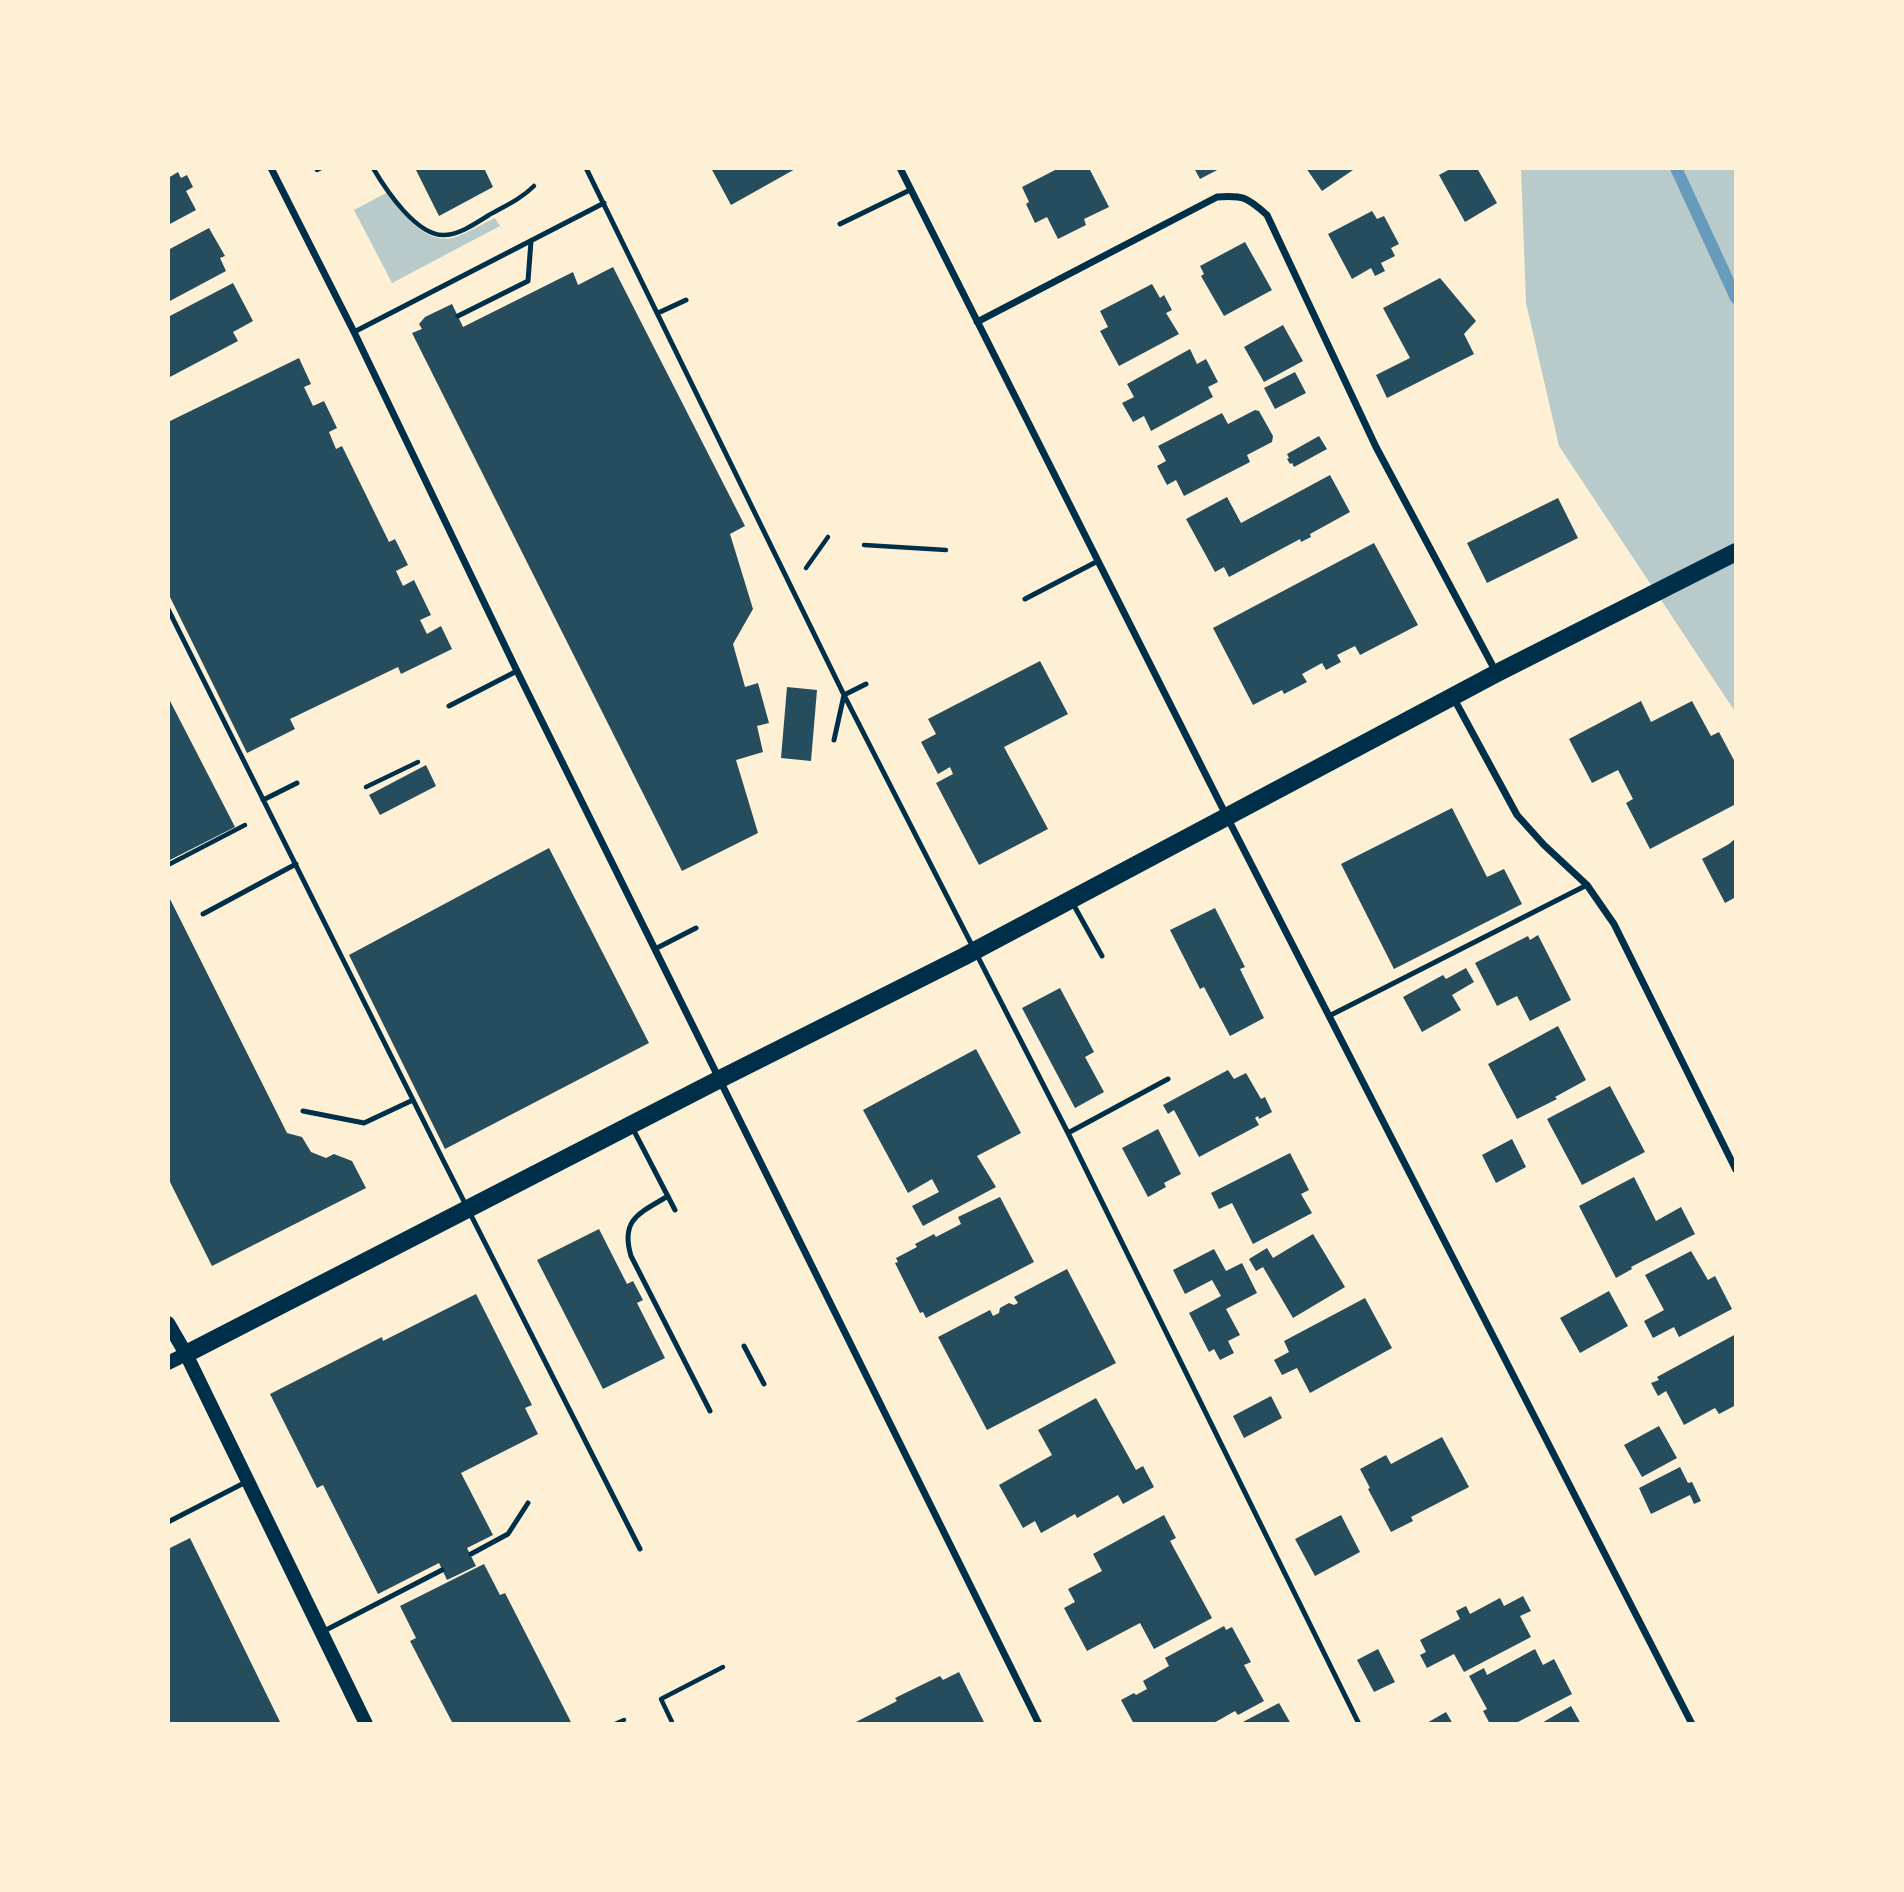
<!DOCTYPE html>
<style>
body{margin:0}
#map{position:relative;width:1904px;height:1892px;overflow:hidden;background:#fdf0d5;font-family:Literata,serif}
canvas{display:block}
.frame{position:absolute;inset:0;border:170px solid #fdf0d5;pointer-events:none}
</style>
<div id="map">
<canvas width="1904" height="1892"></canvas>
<div class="frame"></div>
</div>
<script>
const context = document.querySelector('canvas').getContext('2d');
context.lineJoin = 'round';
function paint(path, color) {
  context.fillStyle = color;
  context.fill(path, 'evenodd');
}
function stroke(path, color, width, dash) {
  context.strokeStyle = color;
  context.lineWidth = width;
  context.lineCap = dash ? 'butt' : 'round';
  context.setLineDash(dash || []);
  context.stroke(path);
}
const green = new Path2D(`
 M 1521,168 L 1736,168 L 1736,713 L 1559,446 L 1526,303 Z
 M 386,193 C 402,212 426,247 456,237 C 469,232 482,224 495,218 L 500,226 L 392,283 L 354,210 Z`);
const stream = new Path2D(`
 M 1676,168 L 1736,298`);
const building = new Path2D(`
 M 415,168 L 489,168 L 485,170 L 493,187 L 439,216 Z
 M 711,168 L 797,168 L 731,205 Z
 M 1059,168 L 1089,168 L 1109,207 L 1084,219 L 1086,225 L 1058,239 L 1047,217 L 1035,223 L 1026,204 L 1029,202 L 1022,187 Z
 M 1194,168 L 1221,168 L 1200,179 Z
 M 1306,168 L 1356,168 L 1322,191 Z
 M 1452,168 L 1477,168 L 1497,203 L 1465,222 L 1439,175 Z
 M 178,172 L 181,178 L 187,175 L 193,187 L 186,191 L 196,210 L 168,225 L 168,178 Z
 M 1372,211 L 1377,219 L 1384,216 L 1399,244 L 1391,248 L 1395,256 L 1381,263 L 1385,271 L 1375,276 L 1371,268 L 1352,279 L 1328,234 Z
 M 209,228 L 225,256 L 220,258 L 226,271 L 168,302 L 168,250 Z
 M 1245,242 L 1272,290 L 1224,316 L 1201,276 L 1204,274 L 1200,266 Z
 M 613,267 L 745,526 L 730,534 L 753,609 L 733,644 L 745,687 L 758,683 L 769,723 L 757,726 L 763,752 L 736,760 L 758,833 L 682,871 L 412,333 L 422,329 L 419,324 L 425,317 L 452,304 L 463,327 L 573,272 L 578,285 Z
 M 1440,278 L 1476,321 L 1464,334 L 1474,354 L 1387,398 L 1376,375 L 1410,358 L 1383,308 Z
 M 233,283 L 253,321 L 233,332 L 238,341 L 168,378 L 168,317 Z
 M 1152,284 L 1160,298 L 1164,295 L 1172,310 L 1166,313 L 1179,334 L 1119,366 L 1100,331 L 1108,327 L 1100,311 Z
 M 1283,325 L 1303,361 L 1264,382 L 1244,347 Z
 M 1190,349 L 1197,364 L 1206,359 L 1218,382 L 1208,387 L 1213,397 L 1151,431 L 1144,416 L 1133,422 L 1122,403 L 1134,397 L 1127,384 Z
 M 299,358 L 311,384 L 304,387 L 313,406 L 324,401 L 337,428 L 329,432 L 336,449 L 342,446 L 389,542 L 395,539 L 408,565 L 396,571 L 403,586 L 414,580 L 431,615 L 420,620 L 427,634 L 441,626 L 452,649 L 401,674 L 398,667 L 290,719 L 295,729 L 247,753 L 168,593 L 168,422 Z
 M 1295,372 L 1306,393 L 1275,409 L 1264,388 Z
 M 1255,410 L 1259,411 L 1273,436 L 1272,442 L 1247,455 L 1250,462 L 1184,496 L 1176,480 L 1167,485 L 1157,466 L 1166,461 L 1158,446 L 1222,413 L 1228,424 Z
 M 1319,436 L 1327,449 L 1294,467 L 1292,463 L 1290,464 L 1287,459 L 1289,458 L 1287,454 Z
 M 1330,475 L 1350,512 L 1310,534 L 1311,537 L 1301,542 L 1300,539 L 1229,577 L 1224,567 L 1215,572 L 1186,519 L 1227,497 L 1241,523 Z
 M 1558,498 L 1578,538 L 1487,583 L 1467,543 Z
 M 1374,543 L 1418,625 L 1360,655 L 1355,646 L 1337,655 L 1341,662 L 1326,670 L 1322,663 L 1302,674 L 1307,682 L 1284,694 L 1282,690 L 1253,705 L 1213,628 Z
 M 1040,661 L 1068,714 L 1004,747 L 1048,829 L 979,865 L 936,783 L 953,774 L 950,767 L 938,774 L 921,742 L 936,734 L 928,719 Z
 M 787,687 L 817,690 L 811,761 L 781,758 Z
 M 168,697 L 235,827 L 168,861 Z
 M 1641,701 L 1651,722 L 1692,701 L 1711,736 L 1719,732 L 1736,764 L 1736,804 L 1650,849 L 1626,803 L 1633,799 L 1618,770 L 1592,783 L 1569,739 Z
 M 426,765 L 436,786 L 380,815 L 369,795 Z
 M 1452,808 L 1487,877 L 1504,869 L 1522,904 L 1394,969 L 1341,864 Z
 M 1736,838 L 1736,897 L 1725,903 L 1702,859 L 1729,844 Z
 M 549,848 L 649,1043 L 445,1149 L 349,955 Z
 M 168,895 L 287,1133 L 302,1137 L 311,1152 L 326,1158 L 334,1154 L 352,1161 L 366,1188 L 212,1266 L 168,1178 Z
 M 1215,908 L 1245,967 L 1240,969 L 1264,1018 L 1230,1036 L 1204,987 L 1200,989 L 1170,930 Z
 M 1538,935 L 1571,1000 L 1530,1021 L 1517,996 L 1497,1006 L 1475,963 L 1528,936 L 1530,940 Z
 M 1466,968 L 1474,982 L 1452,995 L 1461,1010 L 1422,1032 L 1403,997 L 1443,975 L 1446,979 Z
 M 1060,988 L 1094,1052 L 1085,1057 L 1104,1092 L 1075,1108 L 1022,1008 Z
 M 1558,1026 L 1586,1080 L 1555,1097 L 1557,1099 L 1517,1119 L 1488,1064 Z
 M 976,1049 L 1021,1133 L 977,1156 L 996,1187 L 923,1226 L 912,1206 L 939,1192 L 932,1179 L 908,1193 L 863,1110 Z
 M 1228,1070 L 1234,1079 L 1246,1073 L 1261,1099 L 1265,1097 L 1272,1112 L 1259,1119 L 1258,1116 L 1255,1118 L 1259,1125 L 1199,1157 L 1174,1110 L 1168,1114 L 1163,1105 Z
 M 1610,1086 L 1645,1152 L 1582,1185 L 1547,1119 Z
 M 1158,1129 L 1181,1174 L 1164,1183 L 1166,1187 L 1148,1197 L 1122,1148 Z
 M 1512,1139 L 1526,1167 L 1496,1183 L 1482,1155 Z
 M 1290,1153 L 1309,1190 L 1301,1194 L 1312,1213 L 1253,1244 L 1232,1203 L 1219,1209 L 1211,1193 Z
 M 1634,1177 L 1656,1221 L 1681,1207 L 1695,1234 L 1631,1267 L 1632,1269 L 1616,1278 L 1579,1206 Z
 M 1000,1197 L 1034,1262 L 926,1318 L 923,1312 L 920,1313 L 895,1263 L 898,1262 L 896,1258 L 917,1247 L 915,1244 L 934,1234 L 936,1237 L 961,1224 L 958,1217 Z
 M 599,1229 L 627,1284 L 633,1281 L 643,1300 L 637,1303 L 665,1358 L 603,1389 L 537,1260 Z
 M 1313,1234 L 1345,1287 L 1293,1318 L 1263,1267 L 1256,1271 L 1249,1259 L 1267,1248 L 1273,1258 Z
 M 1214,1249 L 1226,1271 L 1242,1263 L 1257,1293 L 1226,1309 L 1240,1335 L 1228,1341 L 1234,1353 L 1220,1360 L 1214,1349 L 1209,1352 L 1189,1313 L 1221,1296 L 1212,1280 L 1185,1294 L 1173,1270 Z
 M 1691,1251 L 1708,1280 L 1715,1276 L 1732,1309 L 1679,1337 L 1674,1327 L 1653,1338 L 1644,1321 L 1664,1310 L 1645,1275 Z
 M 1067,1269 L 1116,1363 L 987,1430 L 938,1337 L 990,1310 L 993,1316 L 999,1313 L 1000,1308 L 1009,1303 L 1014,1305 L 1018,1303 L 1014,1297 Z
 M 1609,1291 L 1628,1326 L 1580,1353 L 1560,1318 Z
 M 476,1294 L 532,1405 L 525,1408 L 538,1434 L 461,1473 L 493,1535 L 467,1548 L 476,1566 L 447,1580 L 439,1563 L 378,1594 L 323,1485 L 317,1488 L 270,1394 L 382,1337 L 383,1341 Z
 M 1365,1298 L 1392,1348 L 1310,1393 L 1297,1368 L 1282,1375 L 1274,1360 L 1289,1352 L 1284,1341 Z
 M 1736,1334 L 1736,1405 L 1719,1414 L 1715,1408 L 1684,1425 L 1666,1391 L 1658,1396 L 1651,1383 L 1659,1380 L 1657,1377 Z
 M 1271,1396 L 1282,1418 L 1244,1438 L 1233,1416 Z
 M 1096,1398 L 1136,1470 L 1143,1466 L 1154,1487 L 1123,1504 L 1118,1495 L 1077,1518 L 1075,1514 L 1041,1533 L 1035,1521 L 1023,1528 L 999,1485 L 1052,1455 L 1038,1430 Z
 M 1659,1426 L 1677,1458 L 1642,1477 L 1624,1445 Z
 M 1442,1437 L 1469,1487 L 1411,1517 L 1413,1521 L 1391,1532 L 1368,1489 L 1370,1488 L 1360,1469 L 1386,1455 L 1391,1464 Z
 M 1680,1467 L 1688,1483 L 1692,1482 L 1701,1501 L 1694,1504 L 1690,1495 L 1651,1514 L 1639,1488 Z
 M 1164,1515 L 1176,1538 L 1170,1541 L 1212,1618 L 1154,1649 L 1140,1623 L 1087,1651 L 1064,1608 L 1075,1602 L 1068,1589 L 1102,1571 L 1093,1554 Z
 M 1341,1515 L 1360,1552 L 1315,1576 L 1295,1539 Z
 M 190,1538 L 281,1724 L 168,1724 L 168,1549 Z
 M 484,1564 L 500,1595 L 505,1593 L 572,1724 L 453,1724 L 410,1641 L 416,1638 L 400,1606 Z
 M 1523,1596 L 1531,1611 L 1520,1616 L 1531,1637 L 1464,1672 L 1454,1654 L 1427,1668 L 1420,1655 L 1426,1652 L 1420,1640 L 1460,1619 L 1456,1611 L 1466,1606 L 1470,1614 L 1500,1598 L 1504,1606 Z
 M 1224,1626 L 1226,1630 L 1232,1627 L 1251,1662 L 1244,1665 L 1264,1701 L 1238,1715 L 1235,1711 L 1212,1724 L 1134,1724 L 1121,1700 L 1134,1693 L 1136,1695 L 1147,1689 L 1143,1681 L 1169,1666 L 1165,1658 Z
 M 1378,1649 L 1395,1682 L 1374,1692 L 1357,1660 Z
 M 1535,1649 L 1543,1665 L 1554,1659 L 1572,1694 L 1514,1724 L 1490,1724 L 1483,1711 L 1487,1709 L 1469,1676 L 1484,1668 L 1487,1675 Z
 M 959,1672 L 985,1724 L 852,1724 L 897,1701 L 895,1698 L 940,1676 L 943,1680 Z
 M 1279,1703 L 1291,1724 L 1239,1724 Z
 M 1571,1706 L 1581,1724 L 1540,1724 Z
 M 1446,1712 L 1453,1724 L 1425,1724 Z`);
const path = new Path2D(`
 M 373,168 C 386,190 417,237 445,235 C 461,234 476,223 489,215 C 505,206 521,199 534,186
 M 317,170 L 321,168
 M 864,545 L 946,550
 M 806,568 L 828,537
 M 366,787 L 418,762
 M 168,865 L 245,825
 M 672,1722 L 661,1699 L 723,1667
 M 615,1724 L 624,1720`);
const service = new Path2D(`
 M 586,168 L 844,695 L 1068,1133 L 1359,1724
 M 840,224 L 910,190
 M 658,313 L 686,300
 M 458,316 L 528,281 L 531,241
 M 354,332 L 604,203
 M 1025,599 L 1098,561
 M 168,609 L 442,1158 L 640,1549
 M 449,706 L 517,671
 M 834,740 L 844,695 L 866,684
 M 263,800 L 297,783
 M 1072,902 L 1102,956
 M 203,914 L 296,864
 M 655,949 L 696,928
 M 1329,1016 L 1587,885
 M 303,1111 L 364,1123 L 413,1100
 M 633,1129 L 675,1210
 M 1068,1133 L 1168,1079
 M 668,1196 C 640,1213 620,1219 631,1256 L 710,1411
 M 744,1346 L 764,1384
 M 168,1522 L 246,1482
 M 471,1554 L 508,1534 L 528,1503
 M 324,1631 L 442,1570`);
const minor = new Path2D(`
 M 271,168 L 354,332 L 517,671 L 1039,1724
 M 900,168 L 1226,815 L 1692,1724
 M 977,322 L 1217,197 C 1243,195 1247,197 1267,215 L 1376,447 L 1496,672
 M 1453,697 L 1517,815 L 1544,845 L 1587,885 L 1614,924 L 1736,1170`);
const secondary = new Path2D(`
 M 168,1323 L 186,1354 L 366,1724
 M 168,1363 L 186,1354`);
const primary = new Path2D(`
 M 186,1354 L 720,1079 L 963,957 L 1497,673 L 1736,552`);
paint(green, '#b9caca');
stroke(stream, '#669bbc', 12);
paint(building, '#264d5e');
stroke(path, '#003049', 4.5);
stroke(service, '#003049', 5);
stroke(minor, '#003049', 7);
stroke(secondary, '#003049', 14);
stroke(primary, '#003049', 18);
</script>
